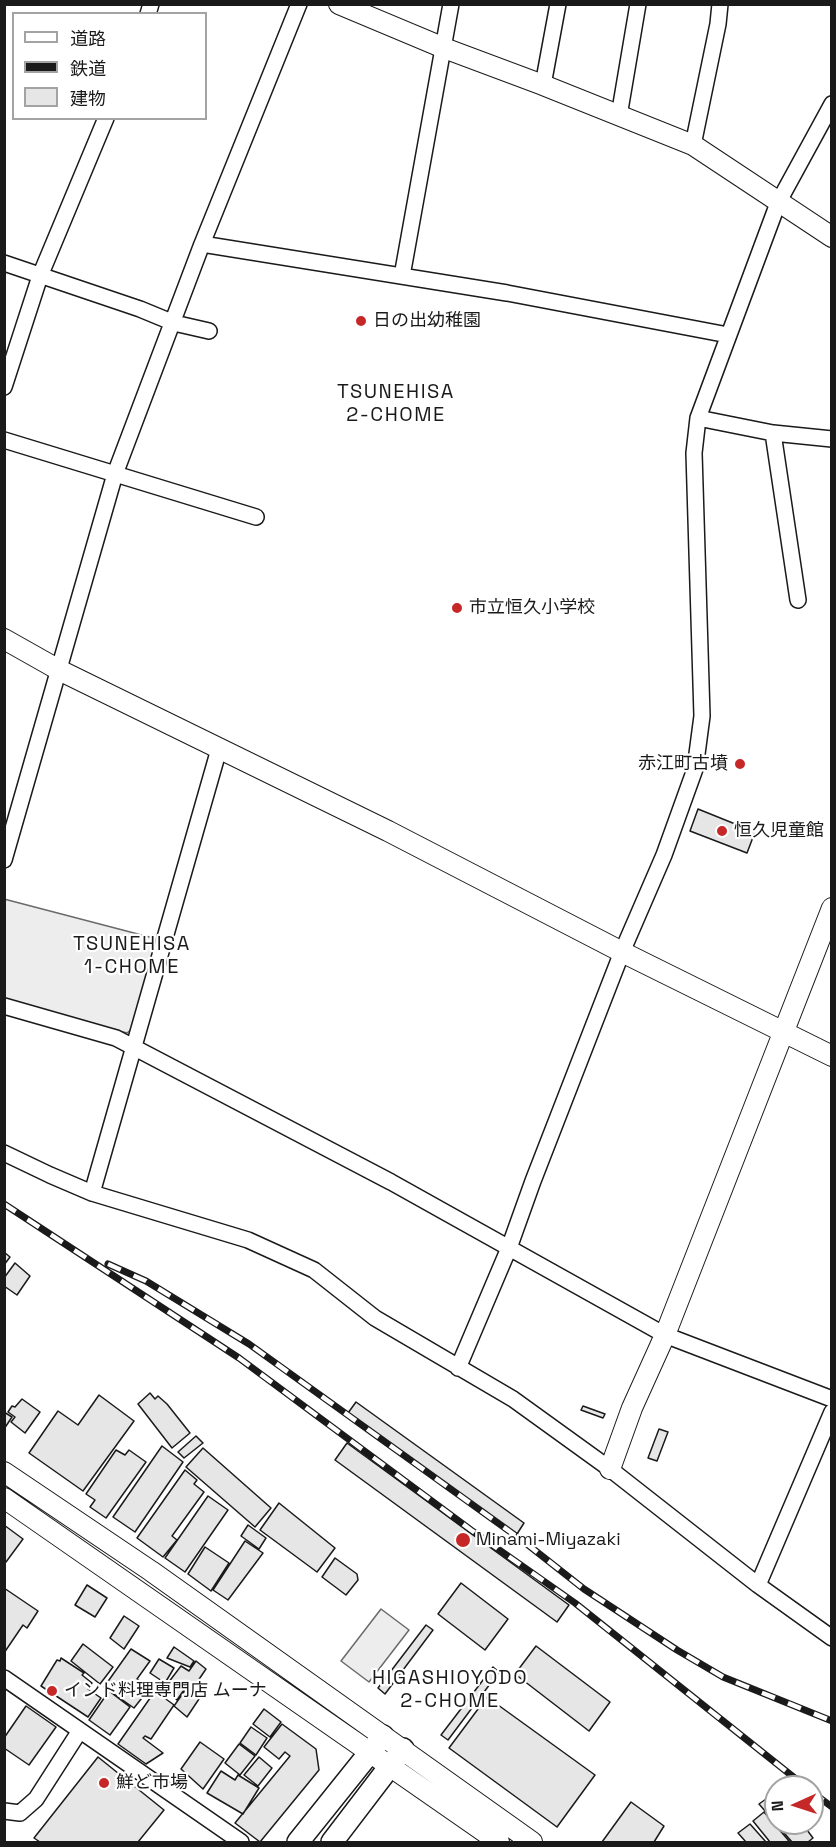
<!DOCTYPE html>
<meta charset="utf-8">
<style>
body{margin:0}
#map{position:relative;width:836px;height:1847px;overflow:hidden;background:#fff;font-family:"Space Grotesk","Noto Sans JP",sans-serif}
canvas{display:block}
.frame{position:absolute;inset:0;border:6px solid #1a1a1a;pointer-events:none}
.legend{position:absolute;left:12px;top:12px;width:195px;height:108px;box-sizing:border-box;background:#fff;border:2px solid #a3a3a3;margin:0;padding:8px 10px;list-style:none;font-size:18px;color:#1a1a1a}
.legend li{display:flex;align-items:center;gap:12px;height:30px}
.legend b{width:30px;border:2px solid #a3a3a3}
.north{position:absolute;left:764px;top:1775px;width:60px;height:60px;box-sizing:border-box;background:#fff;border:2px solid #a3a3a3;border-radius:50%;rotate:267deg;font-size:16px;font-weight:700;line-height:24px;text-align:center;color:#1a1a1a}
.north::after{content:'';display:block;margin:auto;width:21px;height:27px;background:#c62828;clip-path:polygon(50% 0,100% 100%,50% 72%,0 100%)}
</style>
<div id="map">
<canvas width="836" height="1847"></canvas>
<div class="frame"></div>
<ul class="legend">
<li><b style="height:8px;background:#fff"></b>道路</li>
<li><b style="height:8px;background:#1a1a1a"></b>鉄道</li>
<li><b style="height:16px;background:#e6e6e6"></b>建物</li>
</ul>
<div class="north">N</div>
</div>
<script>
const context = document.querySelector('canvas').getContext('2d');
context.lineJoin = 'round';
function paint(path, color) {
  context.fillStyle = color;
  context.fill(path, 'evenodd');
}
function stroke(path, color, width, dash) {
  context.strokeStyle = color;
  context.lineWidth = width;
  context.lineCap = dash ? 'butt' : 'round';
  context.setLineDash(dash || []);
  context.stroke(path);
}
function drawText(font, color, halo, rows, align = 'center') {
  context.font = font + ' "Space Grotesk","Noto Sans JP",sans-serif';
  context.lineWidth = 4.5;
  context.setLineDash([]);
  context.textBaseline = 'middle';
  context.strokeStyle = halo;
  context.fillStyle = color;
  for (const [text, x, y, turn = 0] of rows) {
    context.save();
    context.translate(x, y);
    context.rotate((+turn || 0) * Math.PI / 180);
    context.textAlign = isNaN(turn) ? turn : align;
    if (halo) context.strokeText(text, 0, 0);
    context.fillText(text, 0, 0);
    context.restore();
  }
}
const built = new Path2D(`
 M 4,899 L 157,939 L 133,1028 L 127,1033 L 5,1000 Z
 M 381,1609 L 409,1630 L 369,1682 L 341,1661 Z`);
const building = new Path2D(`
 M 698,809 L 755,832 L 747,853 L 690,831 Z
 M 4,1252 L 10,1257 L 4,1265 Z
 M 15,1263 L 30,1276 L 17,1295 L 4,1286 L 4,1278 Z
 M 150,1393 L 155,1399 L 158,1396 L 167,1404 L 190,1433 L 172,1448 L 138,1404 Z
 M 99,1395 L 134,1421 L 83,1491 L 29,1453 L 58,1411 L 78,1425 Z
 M 22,1399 L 40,1412 L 25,1433 L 11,1422 L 15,1417 L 8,1412 L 12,1406 L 15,1407 Z
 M 356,1402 L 524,1523 L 517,1534 L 348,1413 Z
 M 583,1406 L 605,1414 L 603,1418 L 581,1410 Z
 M 4,1412 L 12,1417 L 4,1429 Z
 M 659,1429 L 668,1432 L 657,1461 L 648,1458 Z
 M 196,1436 L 203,1443 L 184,1458 L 178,1452 Z
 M 347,1443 L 569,1605 L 557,1622 L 335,1460 Z
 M 162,1446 L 183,1462 L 135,1532 L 113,1517 Z
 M 203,1448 L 271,1508 L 255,1527 L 186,1467 Z
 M 116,1450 L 125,1455 L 129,1450 L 146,1462 L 106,1518 L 90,1507 L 95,1500 L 86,1494 Z
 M 185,1470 L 197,1480 L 194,1484 L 204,1492 L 172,1536 L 177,1540 L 163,1557 L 137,1538 Z
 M 208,1496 L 228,1510 L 185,1572 L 165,1558 Z
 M 279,1503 L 335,1548 L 317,1572 L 260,1530 Z
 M 4,1525 L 23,1539 L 6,1562 L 4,1561 Z
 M 248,1525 L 266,1538 L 259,1549 L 241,1536 Z
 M 245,1541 L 263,1553 L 228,1600 L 213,1590 Z
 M 205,1547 L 229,1563 L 211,1591 L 188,1574 Z
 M 335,1558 L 357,1574 L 358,1580 L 346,1595 L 322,1577 Z
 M 461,1583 L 508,1619 L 485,1650 L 438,1614 Z
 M 87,1585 L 107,1598 L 95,1617 L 75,1605 Z
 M 4,1588 L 38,1611 L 27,1628 L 23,1625 L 4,1653 Z
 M 124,1616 L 139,1626 L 124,1649 L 110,1638 Z
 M 426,1625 L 433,1630 L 385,1694 L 378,1688 Z
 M 83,1644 L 113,1667 L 100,1684 L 71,1661 Z
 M 536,1646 L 610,1702 L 589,1731 L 515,1674 Z
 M 174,1647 L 194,1661 L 190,1667 L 167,1658 Z
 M 131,1649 L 150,1661 L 137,1679 L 140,1681 L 136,1687 L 145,1694 L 134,1708 L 104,1687 Z
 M 61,1658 L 84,1673 L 82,1675 L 92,1683 L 88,1689 L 101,1698 L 88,1717 L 41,1686 L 57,1660 L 60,1661 Z
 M 159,1659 L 174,1668 L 165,1683 L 150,1673 Z
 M 196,1661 L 206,1669 L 191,1691 L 186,1687 L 177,1700 L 172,1695 L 168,1683 L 181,1666 L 189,1671 Z
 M 493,1667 L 499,1672 L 448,1740 L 441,1735 Z
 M 186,1689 L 199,1699 L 187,1717 L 174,1706 Z
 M 109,1691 L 130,1707 L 110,1735 L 89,1720 Z
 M 155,1691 L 174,1705 L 151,1739 L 145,1736 L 143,1738 L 163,1753 L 146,1764 L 118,1744 Z
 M 487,1697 L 595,1775 L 557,1827 L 449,1748 Z
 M 26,1706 L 56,1727 L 29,1765 L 4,1748 L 4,1738 Z
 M 264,1709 L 281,1722 L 270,1737 L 253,1724 Z
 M 282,1724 L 316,1749 L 319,1770 L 260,1842 L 235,1823 L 290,1756 L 285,1752 L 279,1759 L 264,1747 Z
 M 251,1727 L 267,1738 L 256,1755 L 240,1743 Z
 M 200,1742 L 224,1759 L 203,1789 L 181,1769 Z
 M 239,1744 L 255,1756 L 240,1775 L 225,1763 Z
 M 98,1757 L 164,1810 L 138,1842 L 40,1842 L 34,1838 Z
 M 259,1757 L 272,1768 L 258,1786 L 244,1775 Z
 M 221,1771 L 235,1780 L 238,1775 L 259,1788 L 243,1814 L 207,1793 Z
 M 766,1799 L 776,1805 L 776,1823 L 807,1823 L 812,1826 L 807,1830 L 813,1838 L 808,1842 L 792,1842 L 759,1804 Z
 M 631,1802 L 664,1826 L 654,1842 L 602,1842 Z
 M 764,1812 L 789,1841 L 786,1842 L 770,1842 L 753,1821 Z
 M 750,1824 L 766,1842 L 746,1842 L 738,1833 Z`);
const minor = new Path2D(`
 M 148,14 L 151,4
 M 543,85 L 558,4
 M 619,116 L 638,4
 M 693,145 L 718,24 L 720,4
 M 202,244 L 507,293 L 728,335
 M 4,263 L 140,309 L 174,323 L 209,331
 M 402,276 L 451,4
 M 4,387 L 40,276 L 106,118
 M 698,418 L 773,433 L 832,439
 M 773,433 L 798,600
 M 4,440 L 256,517
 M 4,860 L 115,474 L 202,244 L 299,4
 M 4,1006 L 116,1038 L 391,1182 L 665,1335 L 832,1399
 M 4,1153 L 50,1175 L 92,1193 L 248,1240 L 314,1270 L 375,1318 L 513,1399 L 610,1469 L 758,1585 L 832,1638
 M 92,1193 L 219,749
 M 458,1368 L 509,1248 L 533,1181 L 622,952 L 664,855 L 695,769 L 702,716 L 694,453 L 698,418 L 778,203 L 832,104
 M 758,1585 L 832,1412
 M 4,1678 L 241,1842
 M 4,1811 L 20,1813 L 36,1799 L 79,1732`);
const tertiary = new Path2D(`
 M 339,4 L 444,48 L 543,85 L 693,145 L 832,237
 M 4,639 L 59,670 L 388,831 L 622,952 L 832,1056
 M 610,1469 L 632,1408 L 665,1335 L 832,908
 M 4,1472 L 151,1571 L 532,1842
 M 4,1498 L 499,1842`);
const secondary = new Path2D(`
 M 298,1842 L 383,1736
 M 332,1842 L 403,1749`);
const rail = new Path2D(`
 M 4,1204 L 239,1358 L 471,1530 L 575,1603 L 806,1787
 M 108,1264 L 146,1281 L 249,1344 L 523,1541 L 584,1589 L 677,1650 L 723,1677 L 832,1721
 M 812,1792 L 832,1807`);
const markers = [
 [361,321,6,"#c62828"],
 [457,608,6,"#c62828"],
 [740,764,6,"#c62828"],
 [722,831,6,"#c62828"],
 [463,1540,8,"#c62828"],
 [52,1691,6,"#c62828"],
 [104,1783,6,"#c62828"]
];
const poiNames = [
 ["日の出幼稚園",373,321],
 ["市立恒久小学校",469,608],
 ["赤江町古墳",728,764,"right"],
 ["恒久児童館",734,831],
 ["Minami-Miyazaki",476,1540],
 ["インド料理専門店 ムーナ",64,1691],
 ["鮮ど市場",116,1783]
];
const neighbourhoodNames = [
 ["TSUNEHISA",396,393],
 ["2-CHOME",396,416],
 ["TSUNEHISA",132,945],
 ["1-CHOME",132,968],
 ["HIGASHIOYODO",450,1679],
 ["2-CHOME",450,1702]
];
paint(built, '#ededed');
stroke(built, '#6a6a6a', 1.5);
paint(building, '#e6e6e6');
stroke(building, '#1a1a1a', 1.5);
stroke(minor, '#1a1a1a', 18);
stroke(tertiary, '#1a1a1a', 22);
stroke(secondary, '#1a1a1a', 24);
stroke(minor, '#fff', 15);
stroke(tertiary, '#fff', 20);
stroke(secondary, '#fff', 21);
stroke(rail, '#1a1a1a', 7);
stroke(rail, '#fff', 4.5, [14]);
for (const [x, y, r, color] of markers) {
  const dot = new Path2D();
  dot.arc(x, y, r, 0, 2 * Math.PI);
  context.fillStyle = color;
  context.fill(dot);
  stroke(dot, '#fff', 2);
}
drawText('18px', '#1a1a1a', '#fff', poiNames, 'left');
context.letterSpacing = '1.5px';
drawText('20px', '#1a1a1a', '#fff', neighbourhoodNames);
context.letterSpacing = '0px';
</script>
